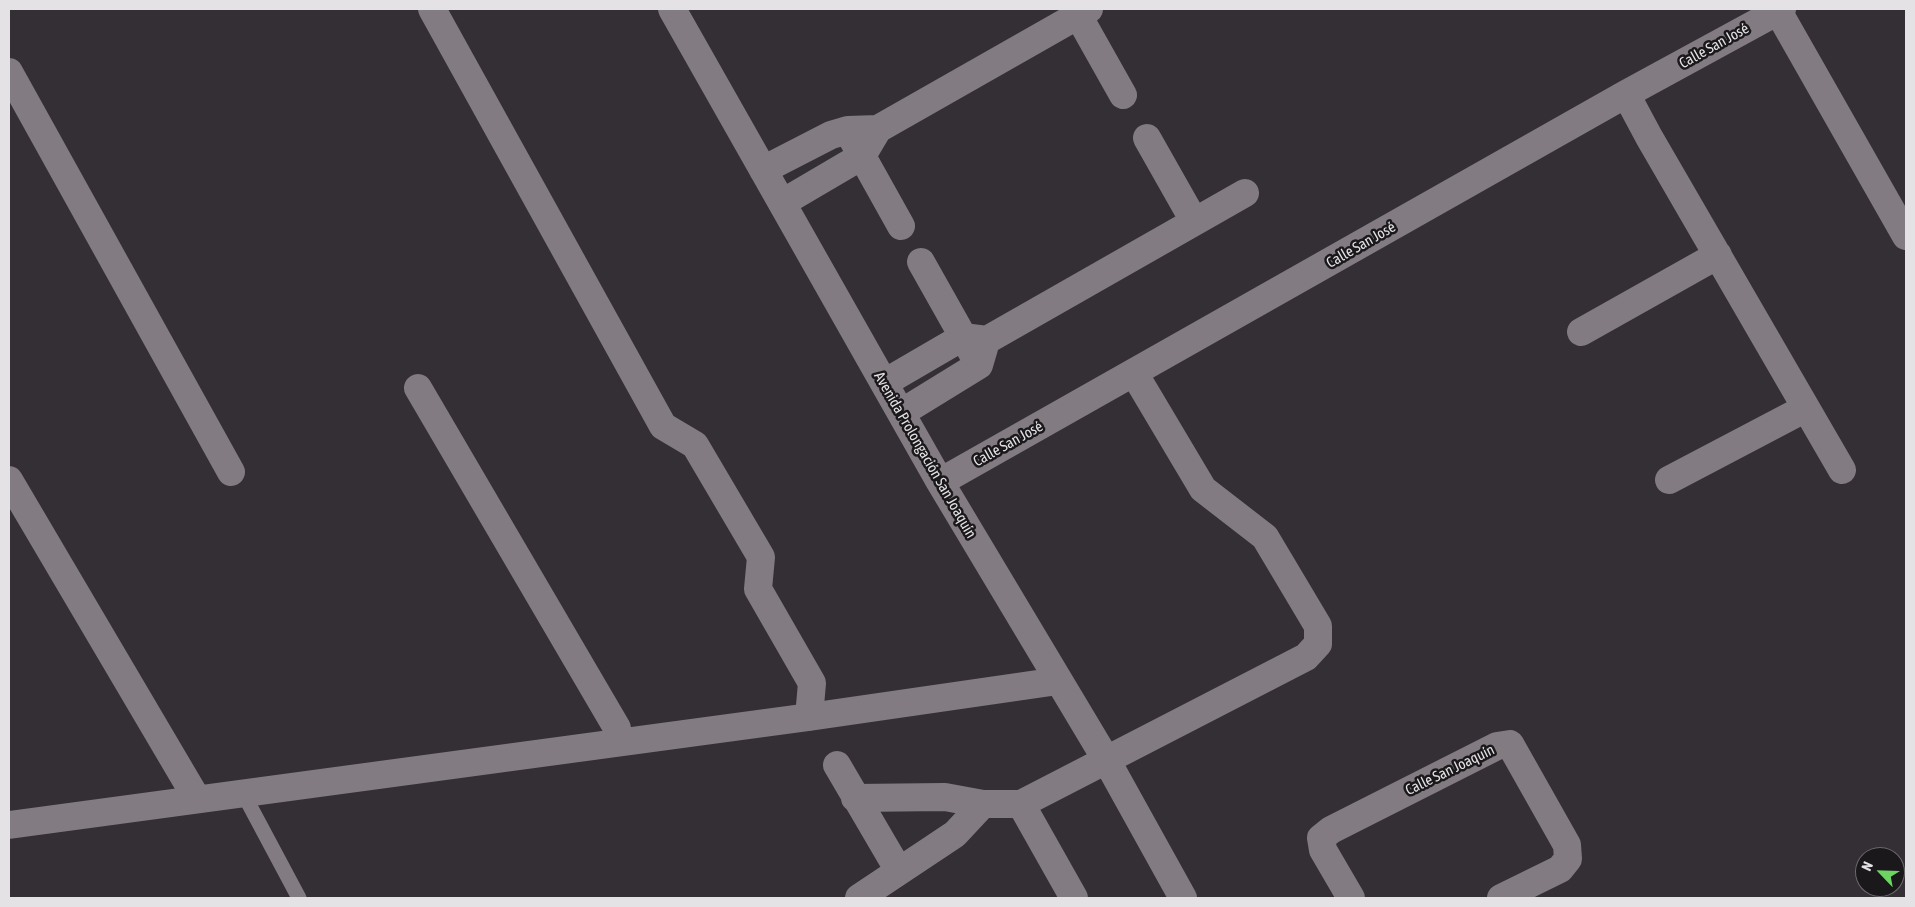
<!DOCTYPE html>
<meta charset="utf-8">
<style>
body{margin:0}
#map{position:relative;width:1915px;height:907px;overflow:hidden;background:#332f34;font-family:"Asap Condensed",sans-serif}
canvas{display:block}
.frame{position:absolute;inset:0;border:10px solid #e5e2e5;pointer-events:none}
.north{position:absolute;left:1855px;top:847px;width:50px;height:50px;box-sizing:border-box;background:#1a181a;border:1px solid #6b696b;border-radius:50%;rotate:294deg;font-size:14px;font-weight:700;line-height:20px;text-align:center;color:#e5e2e5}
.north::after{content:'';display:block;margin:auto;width:18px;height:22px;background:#6dd362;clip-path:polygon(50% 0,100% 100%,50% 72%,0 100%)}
</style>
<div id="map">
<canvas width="1915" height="907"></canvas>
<div class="frame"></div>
<div class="north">N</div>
</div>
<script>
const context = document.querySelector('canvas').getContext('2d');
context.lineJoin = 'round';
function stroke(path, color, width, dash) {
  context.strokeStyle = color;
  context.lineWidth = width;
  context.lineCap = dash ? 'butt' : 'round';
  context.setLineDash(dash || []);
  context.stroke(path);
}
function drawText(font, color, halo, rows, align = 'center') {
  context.font = font + ' "Asap Condensed",sans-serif';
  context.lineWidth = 5;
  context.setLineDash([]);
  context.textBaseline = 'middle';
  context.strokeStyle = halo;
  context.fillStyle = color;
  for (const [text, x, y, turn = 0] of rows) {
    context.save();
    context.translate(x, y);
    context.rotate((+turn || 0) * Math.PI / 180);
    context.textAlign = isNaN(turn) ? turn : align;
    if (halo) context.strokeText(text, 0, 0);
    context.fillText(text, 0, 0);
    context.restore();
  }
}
const service = new Path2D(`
 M 243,793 L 299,898`);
const minor = new Path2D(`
 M 432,9 L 663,426 L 695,445 L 761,557 L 758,589 L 812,683 L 809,717
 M 672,9 L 940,482 L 1107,761 L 1183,898
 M 1778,11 L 1906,236
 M 1078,15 L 1123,95
 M 9,72 L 231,472
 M 1626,94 L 1649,137 L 1842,470
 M 1147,138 L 1194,221
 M 853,140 L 901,226
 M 763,170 L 831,135 L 848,130 L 878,129 L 1089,9
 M 782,203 L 862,156 L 878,129
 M 921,262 L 979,365
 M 1581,332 L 1718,255
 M 884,383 L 963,337 L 987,340 L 1245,193
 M 418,388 L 617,728 L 617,741
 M 901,413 L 979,365 L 984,348
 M 9,480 L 197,799
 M 1669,480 L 1806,408
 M 940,482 L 1626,94 L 1782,9
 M 837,765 L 899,871
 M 855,798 L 945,797 L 983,804 L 1021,804 L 1306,657 L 1318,644 L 1318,626 L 1265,537 L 1203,489 L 1134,373
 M 1021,804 L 1074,898
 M 9,825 L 809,717 L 1058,681
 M 859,898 L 955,834 L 983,804
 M 1351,898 L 1323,850 L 1321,838 L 1331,830 L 1497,746 L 1510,744 L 1567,845 L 1568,859 L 1560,869 L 1501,898`);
const streetNames = [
 ["Calle San José",1714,46,-29],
 ["Calle San José",1361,245,-30],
 ["Calle San José",1008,444,-29],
 ["Avenida Prolongación San Joaquín",925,455,60],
 ["Calle San Joaquín",1450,770,-26]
];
stroke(service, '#827c82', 15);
stroke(minor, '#827c82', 28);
drawText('15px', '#e5e2e5', '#1a181a', streetNames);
</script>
